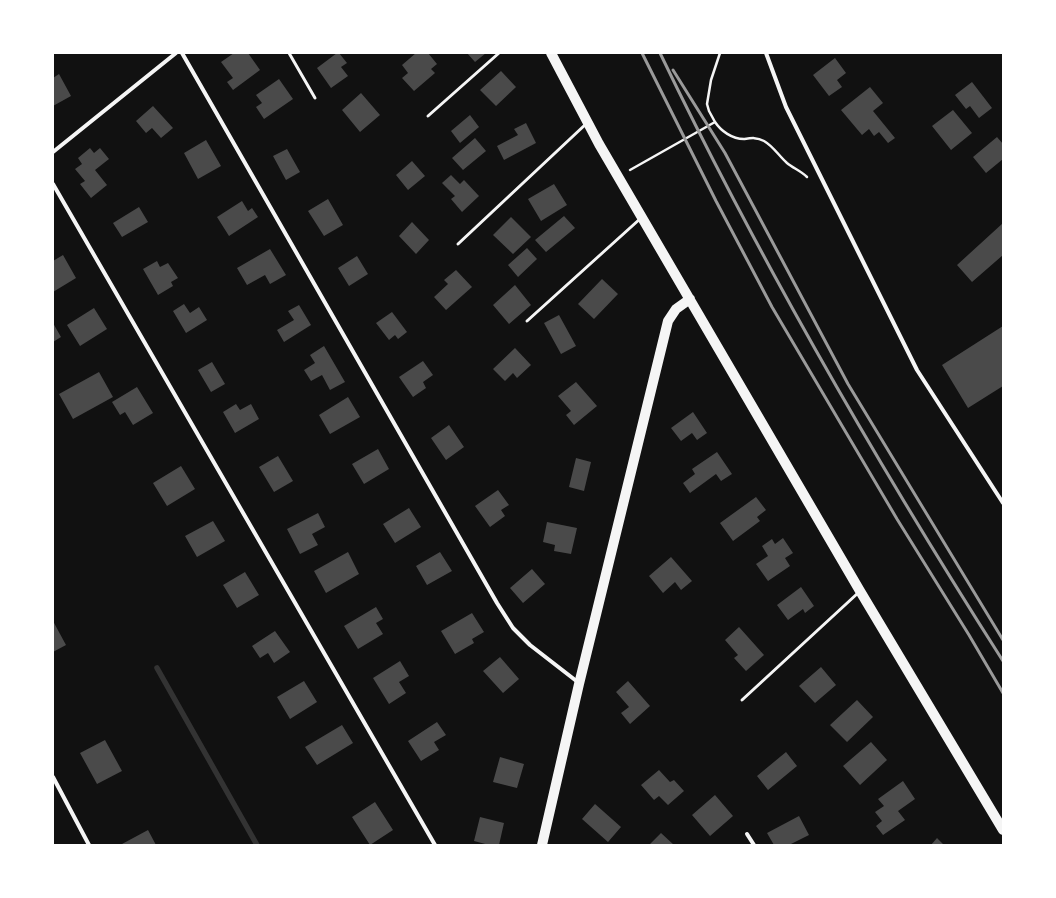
<!DOCTYPE html>
<style>
body{margin:0}
#map{position:relative;width:1056px;height:898px;overflow:hidden;background:#111;font-family:"DejaVu Sans",sans-serif}
canvas{display:block}
.frame{position:absolute;inset:0;border:54px solid #fff;pointer-events:none}
</style>
<div id="map">
<canvas width="1056" height="898"></canvas>
<div class="frame"></div>
</div>
<script>
const context = document.querySelector('canvas').getContext('2d');
context.lineJoin = 'round';
function stroke(path, color, width, dash) {
  context.strokeStyle = color;
  context.lineWidth = width;
  context.lineCap = dash ? 'butt' : 'round';
  context.setLineDash(dash || []);
  context.stroke(path);
}
function paint(path, color) {
  context.fillStyle = color;
  context.fill(path, 'evenodd');
}
const stream = new Path2D(`
 M 157,668 L 257,845`);
const building = new Path2D(`
 M 234,53 L 248,53 L 260,70 L 233,90 L 227,82 L 233,78 L 221,62 Z
 M 337,53 L 339,53 L 347,63 L 341,67 L 348,76 L 331,88 L 317,68 Z
 M 416,53 L 428,53 L 437,64 L 431,69 L 435,73 L 414,91 L 402,78 L 408,73 L 402,65 Z
 M 467,53 L 486,53 L 475,62 Z
 M 835,58 L 846,73 L 837,80 L 842,87 L 829,96 L 813,75 Z
 M 501,71 L 516,87 L 496,106 L 480,90 Z
 M 59,74 L 71,96 L 53,106 L 53,78 Z
 M 279,79 L 293,99 L 264,119 L 256,107 L 262,103 L 256,95 Z
 M 972,82 L 992,108 L 979,118 L 970,106 L 966,109 L 955,95 Z
 M 870,87 L 883,103 L 873,111 L 895,138 L 888,143 L 879,132 L 874,136 L 869,129 L 862,135 L 841,110 Z
 M 361,93 L 380,115 L 360,132 L 342,110 Z
 M 153,106 L 173,128 L 161,138 L 152,128 L 146,133 L 136,121 Z
 M 953,110 L 972,133 L 951,150 L 932,126 Z
 M 470,115 L 479,127 L 460,143 L 451,131 Z
 M 526,123 L 536,143 L 504,160 L 497,146 L 518,135 L 514,129 Z
 M 997,137 L 1003,144 L 1003,159 L 986,173 L 973,157 Z
 M 475,138 L 486,151 L 463,170 L 452,158 Z
 M 206,140 L 221,166 L 198,179 L 184,153 Z
 M 90,148 L 94,153 L 100,148 L 109,159 L 95,170 L 107,185 L 91,198 L 80,184 L 85,181 L 75,169 L 82,164 L 78,158 Z
 M 287,149 L 300,172 L 286,180 L 273,156 Z
 M 412,161 L 425,176 L 408,190 L 396,175 Z
 M 451,175 L 460,184 L 464,180 L 479,196 L 462,212 L 451,199 L 455,196 L 442,183 Z
 M 554,184 L 567,205 L 541,221 L 528,199 Z
 M 328,199 L 343,225 L 324,236 L 308,211 Z
 M 242,201 L 248,211 L 252,208 L 258,217 L 229,236 L 217,217 Z
 M 139,207 L 148,222 L 122,237 L 113,223 Z
 M 564,216 L 575,228 L 546,252 L 535,240 Z
 M 511,217 L 531,237 L 513,254 L 493,235 Z
 M 412,222 L 429,240 L 416,254 L 399,236 Z
 M 1003,223 L 1003,255 L 972,282 L 957,265 Z
 M 527,248 L 537,259 L 518,277 L 508,265 Z
 M 270,249 L 286,275 L 270,284 L 265,275 L 247,285 L 237,268 Z
 M 63,255 L 76,278 L 53,292 L 53,261 Z
 M 357,256 L 368,274 L 349,286 L 338,268 Z
 M 157,261 L 160,267 L 168,263 L 178,278 L 171,282 L 173,286 L 158,295 L 143,269 Z
 M 456,270 L 472,287 L 446,310 L 434,297 L 448,284 L 444,280 Z
 M 602,279 L 618,294 L 594,319 L 578,304 Z
 M 515,285 L 531,305 L 509,324 L 493,305 Z
 M 184,304 L 190,313 L 199,307 L 207,320 L 186,333 L 173,311 Z
 M 299,305 L 311,325 L 284,342 L 277,330 L 294,320 L 288,311 Z
 M 94,308 L 107,329 L 80,346 L 67,325 Z
 M 392,312 L 407,332 L 398,339 L 395,335 L 389,340 L 376,323 Z
 M 559,315 L 576,346 L 561,354 L 544,323 Z
 M 53,323 L 61,337 L 53,342 Z
 M 1003,326 L 1003,386 L 968,408 L 942,365 Z
 M 324,346 L 345,382 L 330,390 L 322,375 L 311,381 L 304,370 L 315,363 L 310,355 Z
 M 515,348 L 531,365 L 517,378 L 513,373 L 505,381 L 493,369 Z
 M 423,361 L 433,375 L 423,382 L 426,388 L 413,397 L 399,377 Z
 M 212,362 L 225,384 L 211,392 L 198,370 Z
 M 99,372 L 113,397 L 73,419 L 59,394 Z
 M 576,382 L 597,406 L 574,425 L 566,415 L 571,411 L 558,396 Z
 M 137,387 L 153,413 L 133,425 L 125,412 L 120,415 L 112,402 Z
 M 348,397 L 360,417 L 330,434 L 319,415 Z
 M 236,404 L 240,410 L 251,404 L 259,419 L 235,433 L 223,412 Z
 M 693,412 L 707,433 L 697,440 L 692,433 L 681,441 L 671,428 Z
 M 449,425 L 464,447 L 446,460 L 431,438 Z
 M 378,449 L 389,469 L 364,484 L 352,464 Z
 M 717,452 L 732,474 L 721,481 L 716,474 L 690,493 L 683,483 L 695,474 L 692,469 Z
 M 278,456 L 293,481 L 274,492 L 259,467 Z
 M 576,458 L 591,462 L 584,491 L 569,487 Z
 M 181,466 L 195,489 L 167,506 L 153,483 Z
 M 498,490 L 509,505 L 501,510 L 505,516 L 490,527 L 475,506 Z
 M 756,497 L 766,510 L 757,517 L 760,521 L 733,541 L 720,523 Z
 M 409,508 L 421,527 L 395,543 L 383,524 Z
 M 318,513 L 325,527 L 312,534 L 318,545 L 300,554 L 287,529 Z
 M 213,521 L 225,541 L 197,557 L 185,536 Z
 M 547,522 L 577,528 L 571,554 L 554,551 L 555,545 L 543,542 Z
 M 783,538 L 793,553 L 785,558 L 790,566 L 768,581 L 756,564 L 768,556 L 762,546 L 772,539 L 775,544 Z
 M 348,552 L 359,574 L 326,593 L 314,571 Z
 M 440,552 L 452,571 L 427,585 L 416,566 Z
 M 671,557 L 692,581 L 681,590 L 675,582 L 663,593 L 649,576 Z
 M 532,569 L 545,584 L 523,603 L 510,588 Z
 M 245,572 L 259,595 L 237,608 L 223,585 Z
 M 801,587 L 814,606 L 805,613 L 803,609 L 788,620 L 777,605 Z
 M 376,607 L 383,619 L 376,623 L 383,634 L 358,649 L 344,626 Z
 M 472,613 L 484,632 L 472,639 L 474,643 L 455,654 L 441,631 Z
 M 53,621 L 66,645 L 53,652 Z
 M 739,627 L 764,655 L 746,671 L 734,658 L 738,655 L 725,640 Z
 M 275,631 L 290,652 L 274,663 L 268,653 L 260,658 L 252,646 Z
 M 500,657 L 519,679 L 503,693 L 483,671 Z
 M 400,661 L 409,676 L 399,682 L 406,693 L 389,704 L 373,678 Z
 M 821,667 L 836,685 L 815,703 L 799,686 Z
 M 304,681 L 317,702 L 290,719 L 277,697 Z
 M 628,681 L 650,706 L 630,724 L 621,713 L 629,707 L 616,692 Z
 M 857,700 L 873,717 L 847,742 L 830,725 Z
 M 437,722 L 446,735 L 434,742 L 439,750 L 421,761 L 408,741 Z
 M 342,725 L 353,743 L 317,765 L 305,747 Z
 M 105,740 L 122,771 L 97,784 L 80,753 Z
 M 871,742 L 887,760 L 860,785 L 843,766 Z
 M 786,752 L 797,766 L 768,790 L 757,776 Z
 M 500,757 L 524,764 L 517,788 L 493,782 Z
 M 659,770 L 670,782 L 674,780 L 684,791 L 668,805 L 659,796 L 654,800 L 641,785 Z
 M 903,781 L 915,799 L 898,811 L 905,820 L 883,835 L 876,826 L 882,821 L 875,812 L 884,806 L 878,799 Z
 M 715,795 L 733,816 L 710,836 L 692,815 Z
 M 375,802 L 393,830 L 370,845 L 352,817 Z
 M 595,804 L 621,827 L 608,842 L 582,819 Z
 M 799,816 L 809,835 L 789,845 L 774,845 L 767,833 Z
 M 480,817 L 504,823 L 499,845 L 489,845 L 474,841 Z
 M 148,830 L 156,845 L 123,845 L 122,844 Z
 M 661,833 L 674,845 L 649,845 Z
 M 937,838 L 944,845 L 931,845 Z`);
const path = new Path2D(`
 M 715,122 C 721,131 732,139 744,139 C 751,138 757,137 764,141 C 773,146 779,156 787,163 C 793,168 801,171 807,177
 M 630,170 L 715,122 L 709,111 L 707,104 L 711,80 L 720,53`);
const service = new Path2D(`
 M 289,53 L 315,98
 M 428,116 L 499,53
 M 458,244 L 587,123
 M 527,321 L 641,218
 M 742,700 L 858,593`);
const minor = new Path2D(`
 M 182,53 L 497,603 L 513,628 L 530,645 L 579,683
 M 766,53 L 786,107 L 917,370 L 1003,503
 M 53,152 L 176,53
 M 53,184 L 435,845
 M 53,777 L 89,845
 M 747,834 L 754,845`);
const primary = new Path2D(`
 M 551,53 L 599,144 L 860,591 L 1003,830
 M 542,845 L 579,684 L 668,321 L 676,309 L 690,299`);
const rail = new Path2D(`
 M 642,53 L 716,201 L 772,307 L 897,519 L 969,635 L 1003,693
 M 660,53 C 761,263 878,465 1003,661
 M 673,70 L 725,153 L 848,384 L 1003,640`);
stroke(stream, '#333', 5.5);
paint(building, '#4a4a4a');
stroke(path, '#f5f5f5', 2.5);
stroke(service, '#f5f5f5', 3);
stroke(minor, '#f5f5f5', 4);
stroke(primary, '#f5f5f5', 10);
stroke(rail, '#9a9a9a', 3);
</script>
